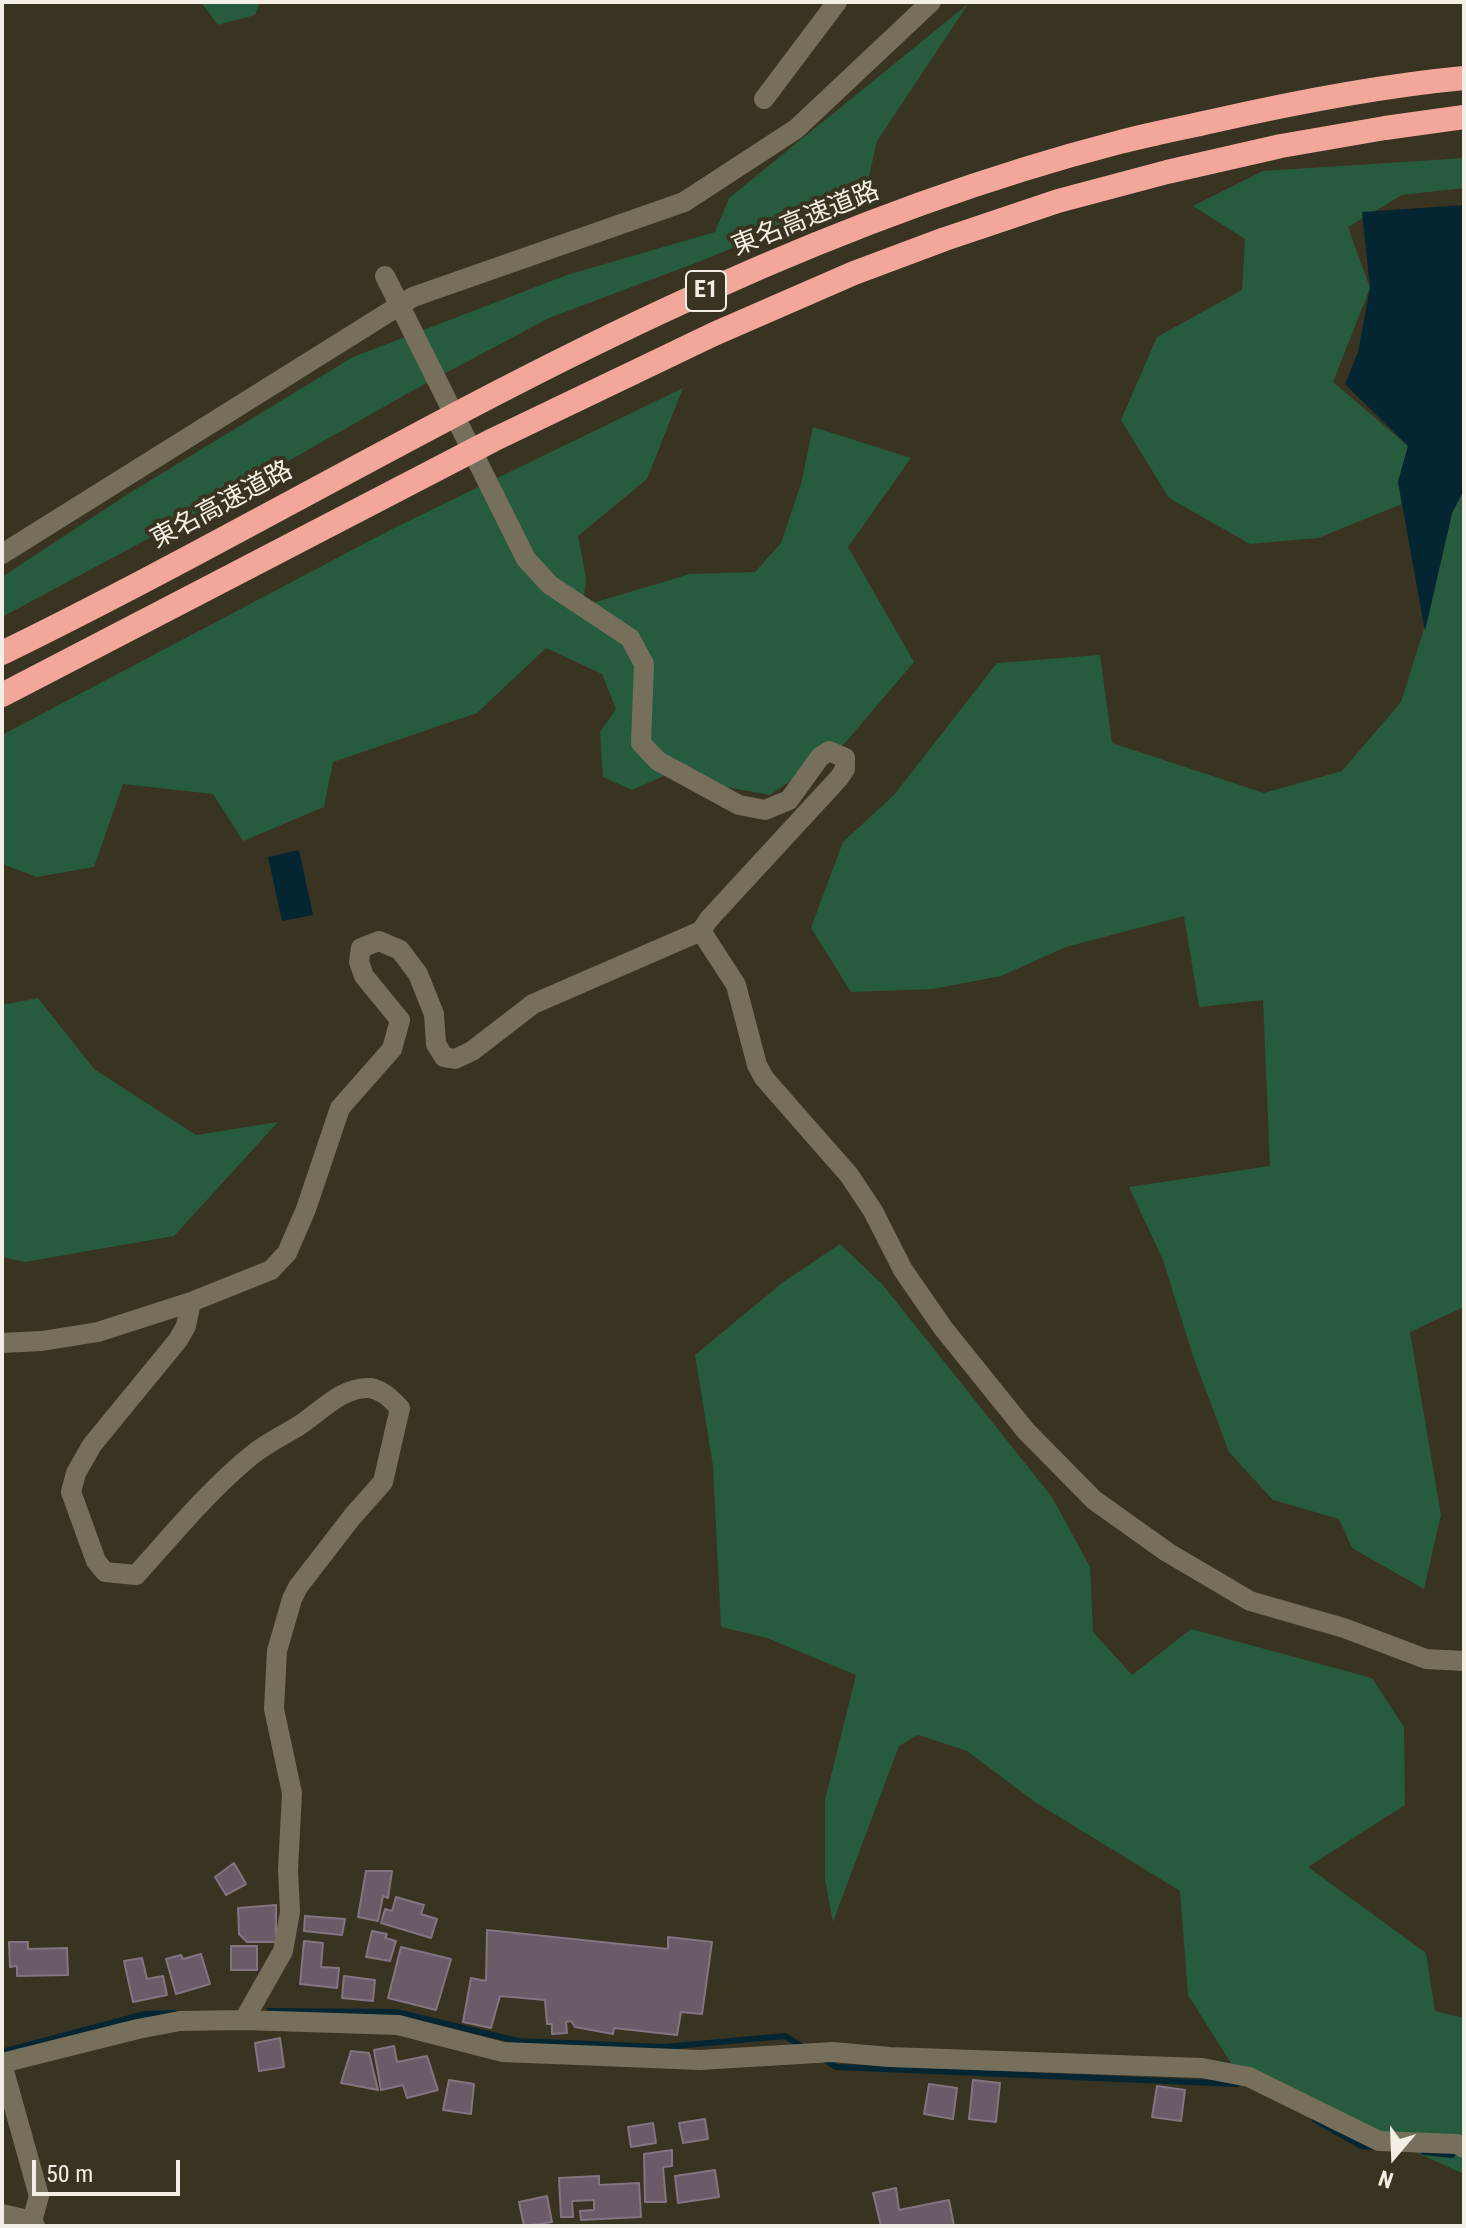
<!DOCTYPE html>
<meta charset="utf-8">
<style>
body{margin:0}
#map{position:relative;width:1466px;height:2228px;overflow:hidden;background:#393322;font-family:"Roboto Condensed",sans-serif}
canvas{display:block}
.frame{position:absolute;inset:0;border:4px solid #f3efe5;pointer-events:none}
.north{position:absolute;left:1354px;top:2116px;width:80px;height:80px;-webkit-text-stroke:6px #393322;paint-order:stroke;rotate:199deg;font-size:22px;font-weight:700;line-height:32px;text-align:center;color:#f3efe5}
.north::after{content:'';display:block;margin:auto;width:28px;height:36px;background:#f3efe5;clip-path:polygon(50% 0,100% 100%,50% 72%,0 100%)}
.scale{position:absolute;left:32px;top:2160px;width:148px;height:36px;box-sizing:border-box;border:4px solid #f3efe5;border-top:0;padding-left:10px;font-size:24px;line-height:28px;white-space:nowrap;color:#f3efe5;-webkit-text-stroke:6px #393322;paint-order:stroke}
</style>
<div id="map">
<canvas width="1466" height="2228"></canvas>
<div class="frame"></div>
<div class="north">N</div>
<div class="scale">50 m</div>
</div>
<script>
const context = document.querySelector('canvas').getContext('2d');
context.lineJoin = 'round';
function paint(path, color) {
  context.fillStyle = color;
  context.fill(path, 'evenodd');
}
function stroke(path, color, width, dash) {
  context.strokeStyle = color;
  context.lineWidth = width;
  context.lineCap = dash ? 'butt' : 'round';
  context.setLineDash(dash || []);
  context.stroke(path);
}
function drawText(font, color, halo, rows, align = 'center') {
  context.font = font + ' "Roboto Condensed","Noto Sans JP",sans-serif';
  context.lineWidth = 8;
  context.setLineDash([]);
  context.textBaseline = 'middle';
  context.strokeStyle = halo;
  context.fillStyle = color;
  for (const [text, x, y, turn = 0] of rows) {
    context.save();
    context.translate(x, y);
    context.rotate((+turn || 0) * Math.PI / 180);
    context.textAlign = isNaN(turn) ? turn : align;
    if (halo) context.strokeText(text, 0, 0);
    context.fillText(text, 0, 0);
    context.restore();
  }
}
const green = new Path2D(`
 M 201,2 L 260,2 L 255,15 L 218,25 Z
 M 968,4 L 877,141 L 865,194 L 701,261 L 549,318 L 412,391 L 200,511 L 2,617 L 2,577 L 128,494 L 353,357 L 567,275 L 715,232 L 729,198 Z
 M 1464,158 L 1464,188 L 1402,195 L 1348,227 L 1370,288 L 1333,382 L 1408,446 L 1398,482 L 1402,504 L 1318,538 L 1250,544 L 1169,498 L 1121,420 L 1157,337 L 1242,290 L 1245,239 L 1193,206 L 1263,171 Z
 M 683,388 L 647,479 L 578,536 L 586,578 L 583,606 L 690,574 L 755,572 L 781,543 L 801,484 L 813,427 L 911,458 L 848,547 L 914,662 L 845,743 L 770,795 L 721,786 L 673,772 L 632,790 L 603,777 L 600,732 L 616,709 L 602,674 L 546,648 L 477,713 L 333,762 L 324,807 L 243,841 L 213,794 L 123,784 L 94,867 L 37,877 L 2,864 L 2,735 L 392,529 Z
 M 1464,490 L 1464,1307 L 1410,1332 L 1441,1515 L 1424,1589 L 1352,1548 L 1339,1519 L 1273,1500 L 1229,1452 L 1193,1356 L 1163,1260 L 1129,1187 L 1270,1166 L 1263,1000 L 1199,1007 L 1184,916 L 1066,947 L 1001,976 L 933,989 L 851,992 L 811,928 L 843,842 L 894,795 L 997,663 L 1100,655 L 1112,743 L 1264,793 L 1342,771 L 1401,702 L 1428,616 L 1452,513 Z
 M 38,998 L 94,1069 L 196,1135 L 278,1122 L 174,1236 L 25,1262 L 2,1257 L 2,1005 Z
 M 840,1244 L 882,1284 L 1052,1497 L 1090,1567 L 1093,1632 L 1132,1675 L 1191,1629 L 1372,1678 L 1404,1727 L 1405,1805 L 1308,1867 L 1426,1953 L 1435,2011 L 1464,2018 L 1464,2174 L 1236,2071 L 1188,1995 L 1180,1891 L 1035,1802 L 967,1751 L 918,1735 L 899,1746 L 833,1922 L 825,1879 L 825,1800 L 856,1675 L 767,1638 L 721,1627 L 713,1466 L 695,1355 L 782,1283 Z`);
const water = new Path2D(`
 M 1464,205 L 1464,490 L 1452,513 L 1425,631 L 1398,482 L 1408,446 L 1345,384 L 1358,352 L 1370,288 L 1362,212 Z
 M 299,850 L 313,915 L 282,921 L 268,857 Z`);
const stream = new Path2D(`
 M 269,2011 L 396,2012 L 518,2041 L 664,2047 L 785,2036 L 803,2047
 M 2,2052 L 145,2014 L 174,2013
 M 823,2059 L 836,2067 L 1237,2084
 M 1315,2120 L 1361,2146 L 1373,2147
 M 1424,2152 L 1452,2155 L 1458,2149`);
const building = new Path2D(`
 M 234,1863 L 246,1884 L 226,1895 L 215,1877 Z
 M 366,1871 L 392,1871 L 388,1898 L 383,1896 L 378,1921 L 358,1917 Z
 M 396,1897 L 424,1905 L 421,1914 L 437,1919 L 431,1938 L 381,1923 L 385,1909 L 392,1911 Z
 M 276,1905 L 276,1942 L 247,1942 L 239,1934 L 238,1908 Z
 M 305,1916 L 345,1919 L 342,1935 L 304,1931 Z
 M 487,1930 L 668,1949 L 668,1937 L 712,1942 L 702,2014 L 681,2012 L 677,2035 L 614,2028 L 613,2034 L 575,2027 L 571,2021 L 566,2022 L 567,2033 L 552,2034 L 552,2024 L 547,2024 L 545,2000 L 500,1996 L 491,2028 L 463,2022 L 471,1978 L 486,1981 Z
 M 372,1931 L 387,1934 L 385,1938 L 396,1941 L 390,1961 L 366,1957 Z
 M 304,1941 L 323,1943 L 321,1967 L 339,1968 L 337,1988 L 300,1984 Z
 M 9,1942 L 28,1942 L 28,1949 L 67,1948 L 68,1975 L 17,1976 L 17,1966 L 10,1967 Z
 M 231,1946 L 257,1946 L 257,1970 L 231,1970 Z
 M 401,1947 L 451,1959 L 436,2010 L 388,1998 Z
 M 201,1954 L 210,1984 L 176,1994 L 166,1959 L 181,1955 L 183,1959 Z
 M 142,1958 L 147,1979 L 163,1976 L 167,1995 L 133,2002 L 124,1961 Z
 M 344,1976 L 375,1980 L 373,2001 L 342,1998 Z
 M 280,2038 L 284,2067 L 259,2071 L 255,2043 Z
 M 394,2046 L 397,2062 L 427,2056 L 438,2090 L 407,2098 L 403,2085 L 381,2090 L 374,2050 Z
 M 351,2051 L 369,2053 L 378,2090 L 341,2083 Z
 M 449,2080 L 474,2084 L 471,2114 L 443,2110 Z
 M 973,2080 L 1000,2083 L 996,2122 L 969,2119 Z
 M 929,2084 L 957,2088 L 953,2119 L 924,2114 Z
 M 1157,2086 L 1185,2090 L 1181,2121 L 1152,2117 Z
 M 705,2119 L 708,2139 L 683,2143 L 679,2123 Z
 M 653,2123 L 656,2143 L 631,2147 L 628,2127 Z
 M 672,2150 L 672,2166 L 663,2167 L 666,2202 L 645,2202 L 644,2154 Z
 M 715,2170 L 719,2197 L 678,2203 L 675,2176 Z
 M 599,2176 L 599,2185 L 639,2183 L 641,2217 L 581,2220 L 580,2211 L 594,2210 L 594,2200 L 572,2201 L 573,2217 L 561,2217 L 559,2178 Z
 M 896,2188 L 899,2210 L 949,2200 L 954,2226 L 881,2226 L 873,2193 Z
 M 547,2196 L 552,2222 L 524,2226 L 519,2202 Z`);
const minor = new Path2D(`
 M 764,99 L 837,2
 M 701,931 L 736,985 L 757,1065 L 764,1078 L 849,1175 L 873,1211 L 903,1270 L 943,1328 L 1026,1431 L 1094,1500 L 1167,1552 L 1250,1601 L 1344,1628 L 1426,1659 L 1464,1661
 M 191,1302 L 186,1326 L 178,1340 L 92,1445 L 76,1473 L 71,1492 L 96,1561 L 105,1572 L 136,1575 C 173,1534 210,1489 252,1455 C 267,1443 284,1435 300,1425 C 320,1412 343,1386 370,1388 C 383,1390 391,1399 400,1408 L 383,1482 L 352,1517 L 298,1587 L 292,1599 L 277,1651 L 274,1709 L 292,1793 L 288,1870 L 290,1912 L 283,1951 L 244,2020
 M 2,1343 L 42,1341 L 98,1332 L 191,1302 L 271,1270 L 287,1253 L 306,1209 L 340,1108 L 392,1049 L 400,1020 L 364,976 L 359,962 L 361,948 L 379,941 L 400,950 L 418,974 L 434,1014 L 436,1044 L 444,1057 L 455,1059 L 472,1051 L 533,1004 L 701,931 L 709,919 L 839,778 L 845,769 L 845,758 L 829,751 L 820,757 L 789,800 L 765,810 L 739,805 L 658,761 L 641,743 L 644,664 L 630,638 L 550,585 L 526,559 L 385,276
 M 2,2063 L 138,2029 L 180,2021 L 244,2020 L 398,2025 L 503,2052 L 700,2060 L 833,2052 L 889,2057 L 1202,2068 L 1249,2077 L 1379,2141 L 1457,2144 L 1464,2148
 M 2,2064 L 39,2196 L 32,2221`);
const tertiary = new Path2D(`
 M 2,554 L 413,297 L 684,202 L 796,129 L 931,2
 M 2,2214 L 32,2221 L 35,2226`);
const motorway = new Path2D(`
 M 2,653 C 240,537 467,398 709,290 C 842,230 980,178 1120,142 C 1151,134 1182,128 1213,121 C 1297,102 1379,86 1464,78
 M 2,695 L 493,440 L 714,334 L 854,273 L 945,239 L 1058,201 L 1167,172 L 1281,146 L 1385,128 L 1464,117`);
const shields = [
 [706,291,40]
];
const shieldNames = [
 ["E1",706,291]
];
const streetNames = [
 ["東名高速道路",806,220,-22],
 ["東名高速道路",222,506,-28]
];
paint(green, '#275b3e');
paint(water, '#042633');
stroke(stream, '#042633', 6);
paint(building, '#6a5b68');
stroke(building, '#847482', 2);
stroke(minor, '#766f5c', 20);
stroke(tertiary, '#766f5c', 20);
stroke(motorway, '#f3a79a', 24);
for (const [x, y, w] of shields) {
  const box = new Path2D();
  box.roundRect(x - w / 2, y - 20, w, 40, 6);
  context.fillStyle = '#393322';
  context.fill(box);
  stroke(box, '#f3efe5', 2);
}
drawText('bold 24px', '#f3efe5', null, shieldNames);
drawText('26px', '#f3efe5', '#393322', streetNames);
</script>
